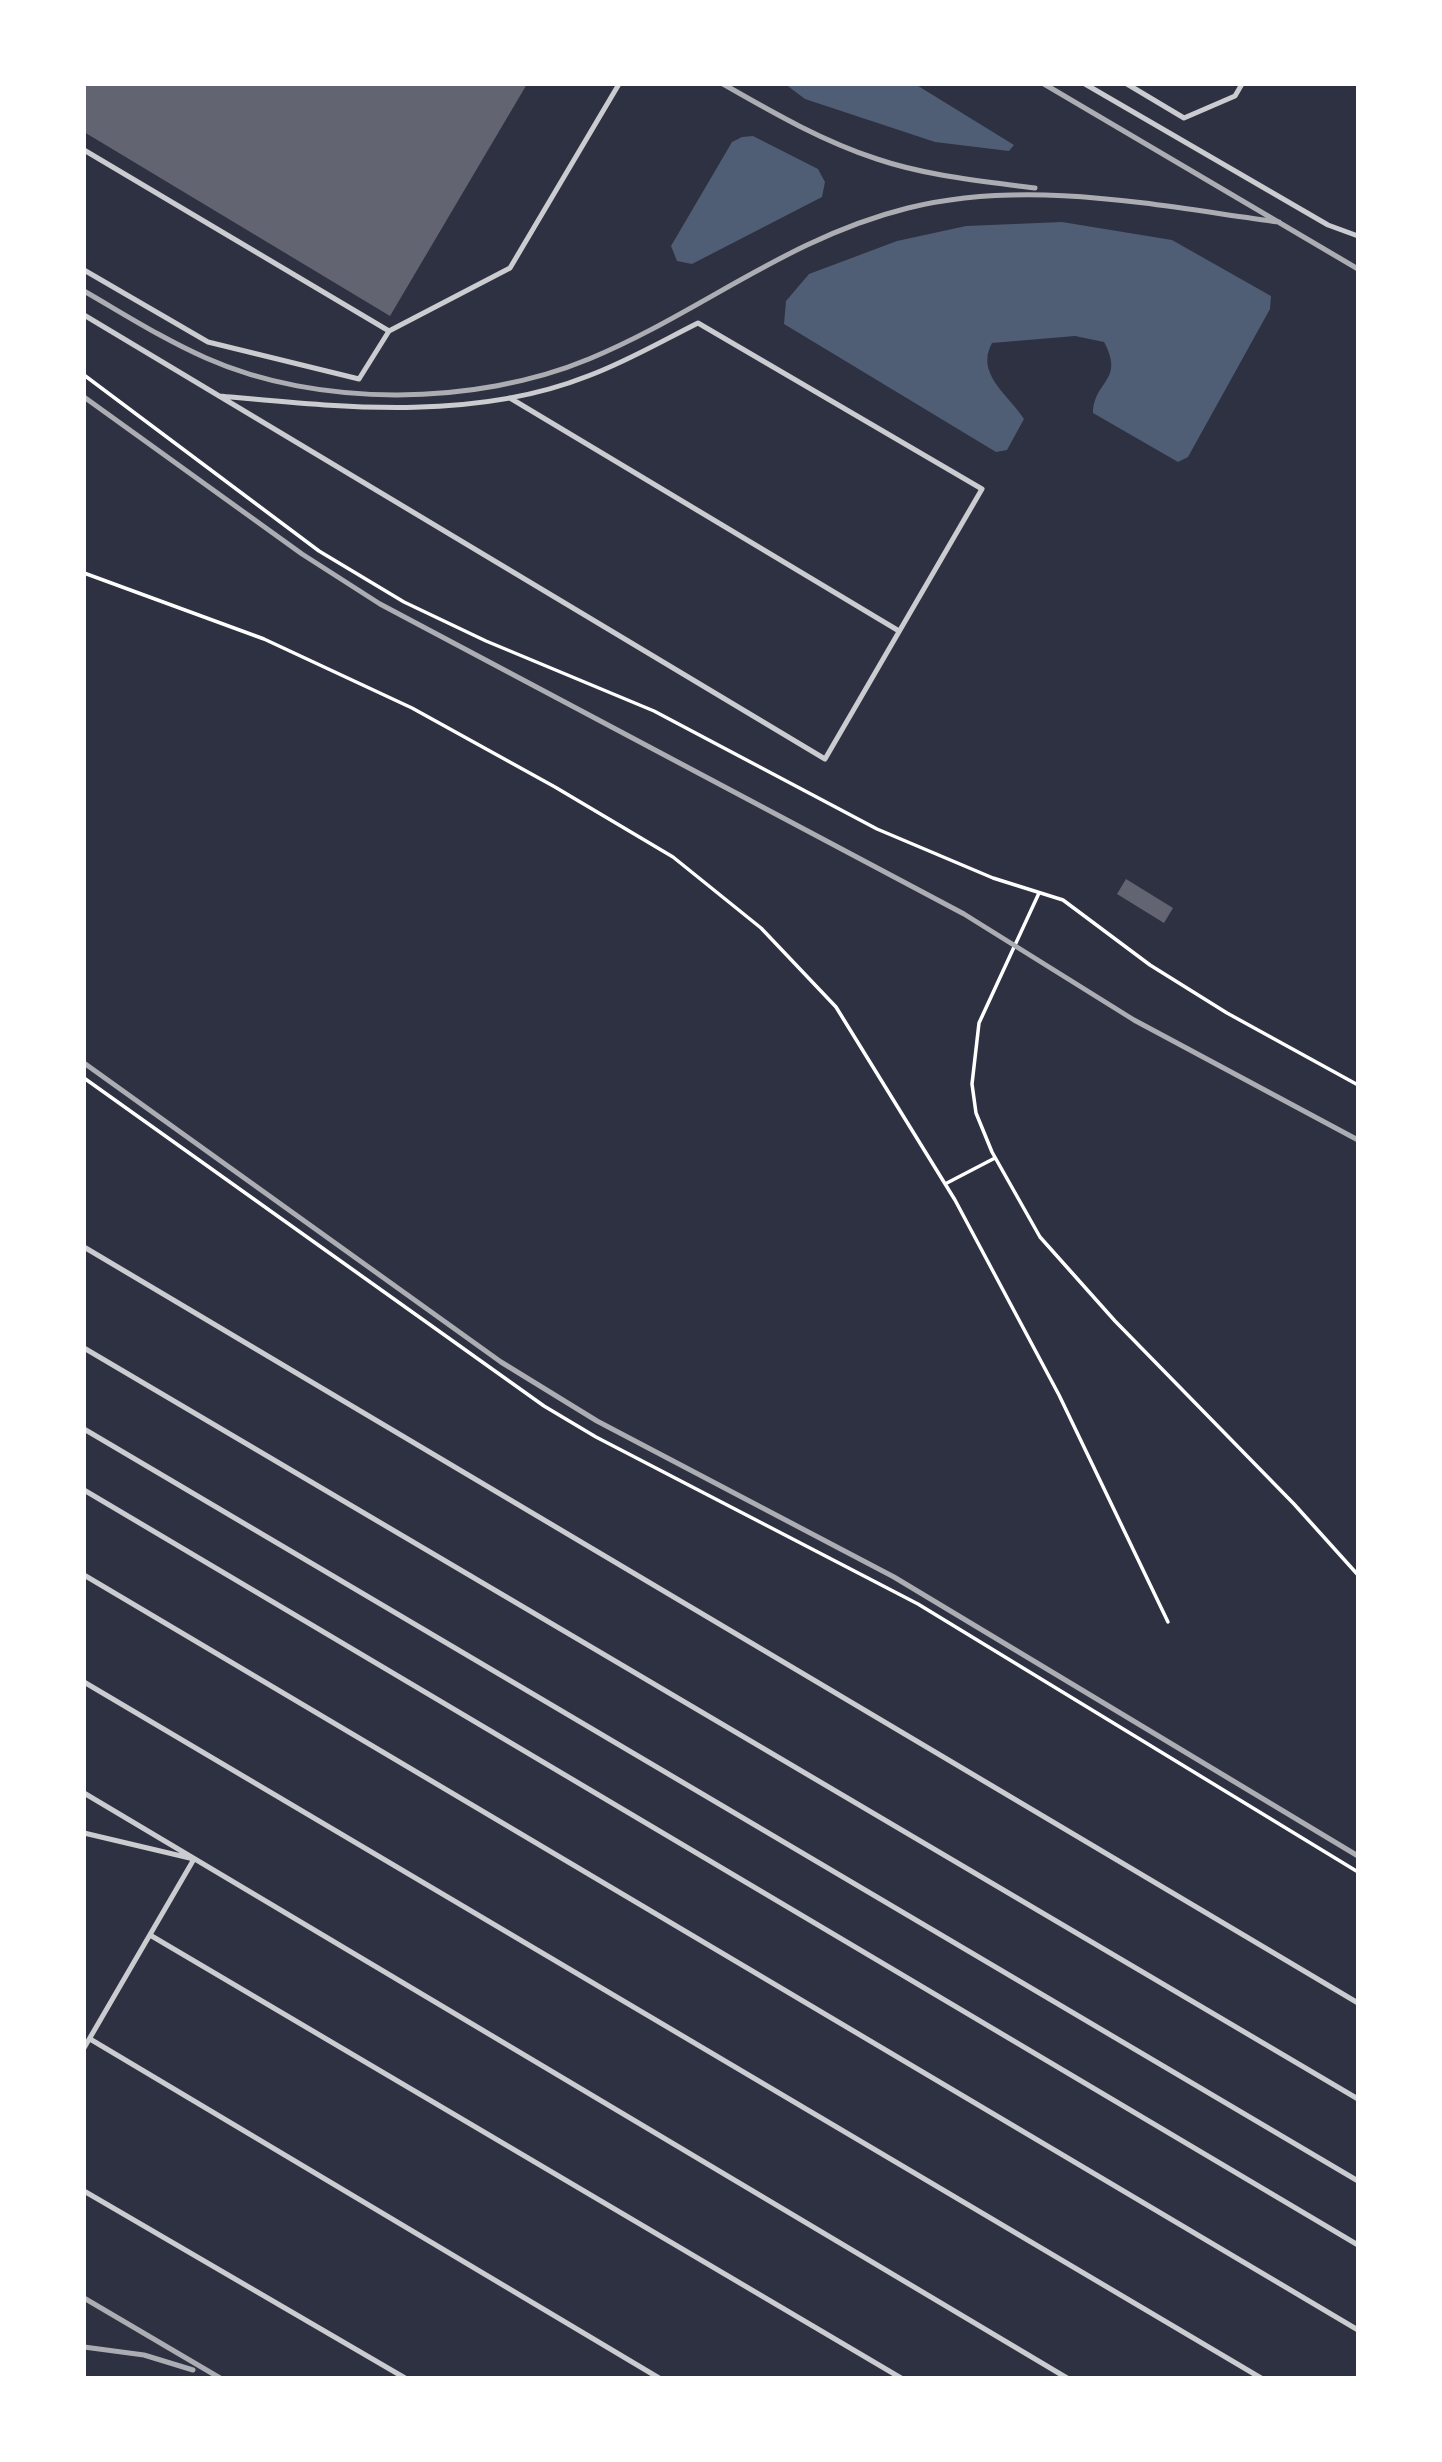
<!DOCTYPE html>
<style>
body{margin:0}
#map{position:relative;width:1442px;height:2462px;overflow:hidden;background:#2d3142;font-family:"PT Sans Narrow",sans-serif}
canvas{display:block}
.frame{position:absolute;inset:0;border:86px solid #fff;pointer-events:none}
</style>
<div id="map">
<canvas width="1442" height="2462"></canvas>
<div class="frame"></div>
</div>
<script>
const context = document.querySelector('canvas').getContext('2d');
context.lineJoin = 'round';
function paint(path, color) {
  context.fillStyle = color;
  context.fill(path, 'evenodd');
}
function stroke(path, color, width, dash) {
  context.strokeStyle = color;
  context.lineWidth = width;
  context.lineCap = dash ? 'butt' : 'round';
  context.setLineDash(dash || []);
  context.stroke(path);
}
const water = new Path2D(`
 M 785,84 L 915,84 L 1014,145 L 1009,151 L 935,142 L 805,99 Z
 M 753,136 L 818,169 L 825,182 L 822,197 L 692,264 L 677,261 L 671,246 L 732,142 L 742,137 Z
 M 1062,222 L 1172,240 L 1271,296 L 1270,309 L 1188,457 L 1178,462 L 1093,413 C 1094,380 1125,381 1104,342 L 1075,336 L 992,343 C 975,374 1008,394 1024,419 L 1007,450 L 996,452 L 784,324 L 786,301 L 809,274 L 897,241 L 966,226 Z`);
const building = new Path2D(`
 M 84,84 L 527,84 L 390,316 L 84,132 Z
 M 1126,879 L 1173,908 L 1164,923 L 1117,894 Z`);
const path = new Path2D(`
 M 84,375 L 319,551 L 404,602 L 486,641 L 654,711 L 877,829 L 993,878 L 1063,900 L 1150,965 L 1227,1013 L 1358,1085
 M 84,573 L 264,639 L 412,708 L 555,787 L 673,857 L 761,928 L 836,1007 L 955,1200 L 1059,1395 L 1168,1622
 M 1039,893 L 979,1023 L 972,1084 L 976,1113 L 992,1152 L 1040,1237 L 1115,1321 L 1294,1504 L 1358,1575
 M 84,1078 L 544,1406 L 596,1437 L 918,1604 L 1358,1872
 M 945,1184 L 995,1158`);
const service = new Path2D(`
 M 1085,84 L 1328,225 L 1358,236
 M 1127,84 L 1184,118 L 1235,96 L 1242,84
 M 84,150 L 389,331
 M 84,270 L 208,342 L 359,379 L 389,331 L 510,268 L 619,84
 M 84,315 L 825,759 L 982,489 L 698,323 C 662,341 626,362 588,376 C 472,422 340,407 219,396
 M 510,398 L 899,631
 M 84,1247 L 1358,2003
 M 84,1348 L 1358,2099
 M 84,1429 L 1358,2181
 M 84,1490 L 1358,2245
 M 84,1575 L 1358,2330
 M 84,1682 L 1261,2378
 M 84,1793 L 1067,2378
 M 84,1833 L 194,1859 L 84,2048
 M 150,1935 L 901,2378
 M 90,2039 L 659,2378
 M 84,2191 L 405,2378`);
const rail = new Path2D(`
 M 723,84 C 772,112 822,141 877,159 C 927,176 982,181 1035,188
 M 1044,84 L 1358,269
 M 84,291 C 124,314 163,339 206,358 C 318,408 476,406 589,359 C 700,313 787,238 908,208 C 1029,178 1158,206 1279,222
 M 84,397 L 302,554 L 380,604 L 964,914 L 1134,1020 L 1358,1140
 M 84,1063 L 501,1362 L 597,1421 L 894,1577 L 1358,1856
 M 84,2298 L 220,2378
 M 84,2347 L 144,2355 L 193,2370`);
paint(water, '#4f5d75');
paint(building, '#626471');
stroke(path, '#fff', 3.5);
stroke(service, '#caccd0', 5);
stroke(rail, '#abadb3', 5);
</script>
